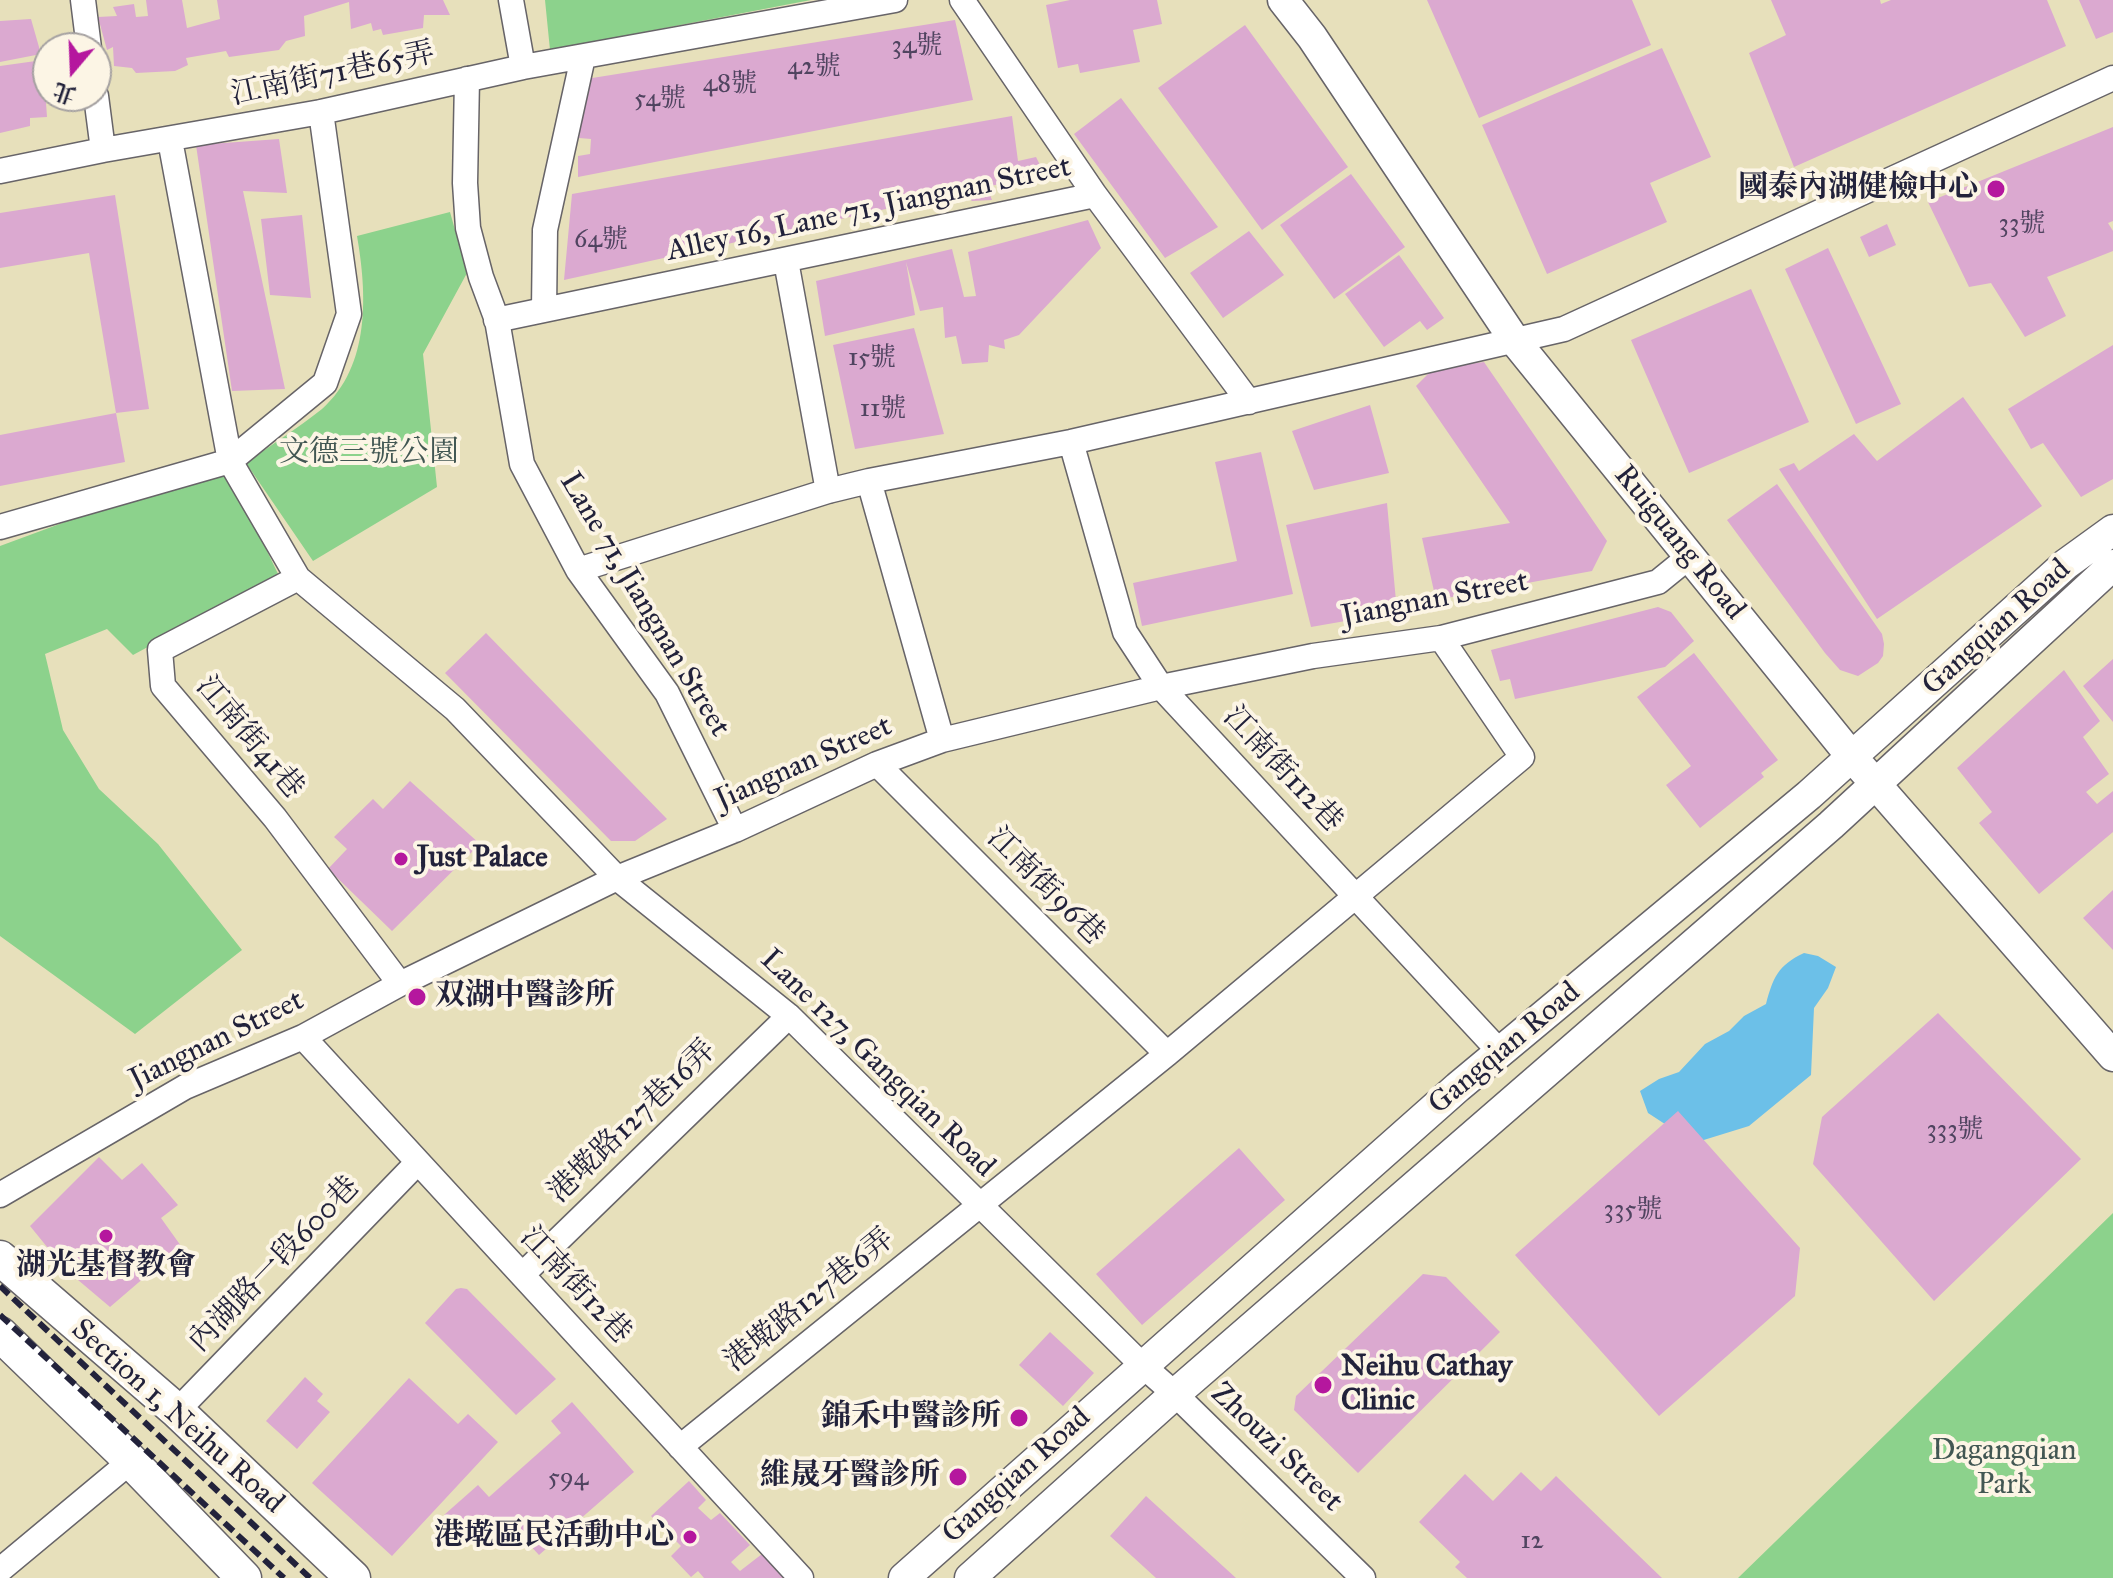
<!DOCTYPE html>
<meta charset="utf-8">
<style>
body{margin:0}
#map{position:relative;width:2113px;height:1578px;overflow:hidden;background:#e7e0bb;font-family:"IM FELL Great Primer","Noto Serif TC",serif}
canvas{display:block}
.north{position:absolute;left:32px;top:32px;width:80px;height:80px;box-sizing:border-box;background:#fcf5e5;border:2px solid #a5a1a1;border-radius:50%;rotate:199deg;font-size:22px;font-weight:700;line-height:32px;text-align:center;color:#22223b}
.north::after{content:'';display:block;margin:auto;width:28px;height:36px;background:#b5179e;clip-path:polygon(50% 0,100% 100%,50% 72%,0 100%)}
</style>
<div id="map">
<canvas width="2113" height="1578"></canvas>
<div class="north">北</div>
</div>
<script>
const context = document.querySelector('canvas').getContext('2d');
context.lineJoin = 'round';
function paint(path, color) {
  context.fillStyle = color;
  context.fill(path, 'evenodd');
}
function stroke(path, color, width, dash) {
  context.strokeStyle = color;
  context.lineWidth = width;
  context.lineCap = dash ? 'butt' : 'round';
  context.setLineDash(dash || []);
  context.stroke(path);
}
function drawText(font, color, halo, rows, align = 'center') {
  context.font = font + ' "IM FELL Great Primer","Noto Serif TC",serif';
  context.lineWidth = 8;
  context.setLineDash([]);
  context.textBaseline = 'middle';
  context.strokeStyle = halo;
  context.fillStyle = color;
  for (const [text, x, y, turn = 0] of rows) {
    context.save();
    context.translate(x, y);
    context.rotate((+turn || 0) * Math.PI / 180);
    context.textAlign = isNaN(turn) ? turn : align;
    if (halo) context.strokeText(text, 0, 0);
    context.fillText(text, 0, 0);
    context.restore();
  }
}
const green = new Path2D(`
 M 545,0 L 811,0 L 550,50 Z
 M 450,212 L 467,273 L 423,354 L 437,487 L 313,561 L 246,463 C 271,445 298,428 322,409 C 371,366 367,293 357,236 Z
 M 225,463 L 279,576 L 133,655 L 107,629 L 45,654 L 63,730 L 99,789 L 158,844 L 242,950 L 135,1034 L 0,936 L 0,546 Z
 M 2113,1213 L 2113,1578 L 1738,1578 Z`);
const water = new Path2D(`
 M 1804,953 L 1818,956 L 1836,967 L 1828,988 L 1814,1008 L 1811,1075 L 1749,1126 L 1694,1143 L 1648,1113 L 1640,1091 L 1659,1079 L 1679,1072 L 1705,1044 L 1729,1031 L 1744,1016 L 1766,1004 C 1773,978 1778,965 1804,953 Z`);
const building = new Path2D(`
 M 146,0 L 182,0 L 187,28 L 220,19 L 217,0 L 443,0 L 450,15 L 424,15 L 423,28 L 383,35 L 381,29 L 373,31 L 371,23 L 351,29 L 349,2 L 304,16 L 305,36 L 286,41 L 279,50 L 229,57 L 226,51 L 186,58 L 188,65 L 175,71 L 136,73 L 132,68 L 114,66 L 113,47 L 107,50 L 98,17 L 117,16 L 113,7 L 134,4 L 136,17 L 148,16 Z
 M 1070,0 L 1157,0 L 1162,24 L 1133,30 L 1140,62 L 1080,73 L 1078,64 L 1058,68 L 1046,5 Z
 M 1427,0 L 1632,0 L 1651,45 L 1479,118 Z
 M 1771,0 L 1880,0 L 1881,4 L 1891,0 L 2047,0 L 2066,46 L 1794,167 L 1749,53 L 1786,35 Z
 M 2079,0 L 2113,0 L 2113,32 L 2096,39 Z
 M 31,19 L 41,54 L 0,62 L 0,21 Z
 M 955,20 L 973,100 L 578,177 L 578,156 L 590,154 L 591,139 L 579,138 L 586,79 Z
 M 1245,25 L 1348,167 L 1262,230 L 1158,88 Z
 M 1662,48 L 1711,157 L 1650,183 L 1667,222 L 1547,274 L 1482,125 Z
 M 43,60 L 47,117 L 30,118 L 30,126 L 0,133 L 0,66 Z
 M 1121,98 L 1218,227 L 1165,258 L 1074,134 Z
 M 1012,116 L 1018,161 L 1036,157 L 1044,173 L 987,187 L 992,200 L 972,201 L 963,192 L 564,280 L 572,194 Z
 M 2113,127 L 2113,221 L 2108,223 L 2113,231 L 2113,251 L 2047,277 L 2066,316 L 2025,337 L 1991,283 L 1969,287 L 1928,202 Z
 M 279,139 L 287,193 L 243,191 L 285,389 L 232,391 L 196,145 Z
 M 1351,174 L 1405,247 L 1334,299 L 1280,225 Z
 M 115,195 L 149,409 L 116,413 L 89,253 L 0,268 L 0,213 Z
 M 302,215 L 311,298 L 270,295 L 261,219 Z
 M 1088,220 L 1101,248 L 1019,335 L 1004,340 L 1005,349 L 989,345 L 988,362 L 962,364 L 956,336 L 945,338 L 943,307 L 920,311 L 906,262 L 915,315 L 825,336 L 816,281 L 952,249 L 964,297 L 976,296 L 968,252 Z
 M 1887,224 L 1896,245 L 1869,257 L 1860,237 Z
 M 1249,231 L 1284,275 L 1223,318 L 1190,273 Z
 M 1828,248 L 1901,404 L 1856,424 L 1785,269 Z
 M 1399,255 L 1444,318 L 1427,330 L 1420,321 L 1384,347 L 1345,294 Z
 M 1751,289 L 1809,422 L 1689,473 L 1631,340 Z
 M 914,328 L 944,434 L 855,449 L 833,345 Z
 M 2113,345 L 2113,479 L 2081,497 L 2043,443 L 2031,449 L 2008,409 Z
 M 1484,362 L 1607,541 L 1592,571 L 1436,600 L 1422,538 L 1510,523 L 1416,386 L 1433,369 Z
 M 1963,397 L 2042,506 L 1877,619 L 1779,469 L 1794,463 L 1799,471 L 1854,434 L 1877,461 Z
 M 1370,405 L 1389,473 L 1314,490 L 1292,431 Z
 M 116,413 L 125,462 L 0,486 L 0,435 Z
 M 1261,452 L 1293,594 L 1142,626 L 1133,583 L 1237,561 L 1215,462 Z
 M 1777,484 L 1882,634 L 1884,644 L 1883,656 L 1878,663 L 1858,676 L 1840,670 L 1825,653 L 1727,520 Z
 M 1387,503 L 1397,612 L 1311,627 L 1286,525 Z
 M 1658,607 L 1671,612 L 1694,641 L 1665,667 L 1515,699 L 1510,679 L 1500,681 L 1491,650 Z
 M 486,633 L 667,819 L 635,841 L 611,841 L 445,673 Z
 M 1694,653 L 1778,760 L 1761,773 L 1764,777 L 1700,828 L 1666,785 L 1691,766 L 1637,697 Z
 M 2113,659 L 2113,722 L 2083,686 Z
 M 2064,670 L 2100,721 L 2083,737 L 2109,774 L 2086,792 L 2097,804 L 2113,791 L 2113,832 L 2039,894 L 1979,823 L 1992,812 L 1957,768 Z
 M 410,781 L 480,844 L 392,931 L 328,869 L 347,849 L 334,837 L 373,799 L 383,809 Z
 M 2113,890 L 2113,950 L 2083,918 Z
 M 1938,1013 L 2081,1159 L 1934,1301 L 1813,1164 L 1822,1117 Z
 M 1678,1111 L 1800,1248 L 1795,1296 L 1659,1416 L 1515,1255 Z
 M 1239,1148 L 1285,1200 L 1142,1325 L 1096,1274 Z
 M 99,1157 L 122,1180 L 142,1163 L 178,1205 L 161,1218 L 181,1246 L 110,1307 L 65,1269 L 30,1226 Z
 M 1423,1274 L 1446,1277 L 1500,1332 L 1358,1473 L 1294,1410 L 1296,1396 Z
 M 461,1288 L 467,1289 L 556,1379 L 516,1415 L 425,1323 L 456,1289 Z
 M 1050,1332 L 1094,1373 L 1063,1406 L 1019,1365 Z
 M 305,1377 L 323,1394 L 317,1401 L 330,1412 L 297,1449 L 266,1421 Z
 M 409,1378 L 458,1424 L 468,1414 L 498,1442 L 392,1556 L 312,1483 Z
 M 572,1402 L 634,1472 L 539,1555 L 512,1526 L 500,1537 L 482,1516 L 461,1534 L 444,1515 L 478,1485 L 489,1497 L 561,1433 L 551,1421 Z
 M 1521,1472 L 1541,1491 L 1556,1476 L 1662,1578 L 1467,1578 L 1455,1567 L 1460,1562 L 1419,1522 L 1465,1474 L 1493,1501 Z
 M 689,1481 L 706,1500 L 698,1508 L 711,1520 L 720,1513 L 750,1545 L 731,1562 L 740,1571 L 762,1554 L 783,1578 L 704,1578 L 698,1571 L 691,1577 L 671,1556 L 681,1546 L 651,1516 Z
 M 1146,1496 L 1236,1578 L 1156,1578 L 1110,1536 Z`);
const minor = new Path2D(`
 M 83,0 L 89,48
 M 511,0 L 523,67
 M 962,0 L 1095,195 L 1249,402
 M 467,79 L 465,183 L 468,228 L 481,277 L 497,320 L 522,464 L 578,570 L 667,693 L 735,830
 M 96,96 L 103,150
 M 170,140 L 230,461 L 298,578 L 455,709 L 617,878 L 789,1016 L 1142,1365 L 1175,1394 L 1363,1578
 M 0,171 L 103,150 L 321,112 L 523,67 L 895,0
 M 786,261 L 828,491
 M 544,310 L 545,230 L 583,57
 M 496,320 L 1095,195
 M 1071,442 L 1125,632 L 1161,687 L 1500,1052
 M 869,481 L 1071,442 L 1564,329 L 2113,78
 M 0,527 L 230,461 L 325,383 L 349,314 L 321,112
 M 578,570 L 828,491 L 869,481 L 942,740
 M 298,578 L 160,650 L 163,686 L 275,818 L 400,984
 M 877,764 L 1167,1054
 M 303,1037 L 801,1578
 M 0,1195 L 185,1087 L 303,1037 L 400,984 L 617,878 L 735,830 L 877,764 L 942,740 L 1161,687 L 1313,656 L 1441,638 L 1658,582 L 1690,556
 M 522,1275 L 789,1016
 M 177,1411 L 418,1162
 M 680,1447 L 1167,1054 L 1522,757 L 1441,638
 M 0,1570 L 131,1461`);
const tertiary = new Path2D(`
 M 1283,0 L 1312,37 L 1515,341 L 1852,757 L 2113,1056
 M 904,1578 L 1458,1087 L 1809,795 L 2066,564 L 2113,530
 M 970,1578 L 1175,1394 L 1831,825 L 2113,565`);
const secondary = new Path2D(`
 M 0,1258 L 177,1411 L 353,1578
 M 0,1334 L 119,1449 L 244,1578`);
const rail = new Path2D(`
 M 0,1286 L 310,1578
 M 0,1315 L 284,1578`);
const markers = [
 [1996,189,10,"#b5179e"],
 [401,859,8,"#b5179e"],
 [417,997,10,"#b5179e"],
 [106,1236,8,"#b5179e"],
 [1323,1385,10,"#b5179e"],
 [1019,1418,10,"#b5179e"],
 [958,1477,10,"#b5179e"],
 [690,1537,8,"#b5179e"]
];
const numberNames = [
 ["34號",917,47],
 ["42號",814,68],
 ["48號",730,85],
 ["54號",660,100],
 ["33號",2022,225],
 ["64號",601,241],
 ["15號",872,359],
 ["11號",883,410],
 ["333號",1955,1131],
 ["335號",1633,1211],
 ["594",568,1479],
 ["12",1532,1542]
];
const streetNames = [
 ["江南街71巷65弄",333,75,-12],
 ["Alley 16, Lane 71, Jiangnan Street",869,210,-12],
 ["Ruiguang Road",1679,543,51],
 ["Jiangnan Street",1435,600,-11],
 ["Lane 71, Jiangnan Street",644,605,59],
 ["Gangqian Road",1997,628,-42],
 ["江南街41巷",249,738,50],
 ["Jiangnan Street",804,764,-24],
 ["江南街112巷",1282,770,47],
 ["江南街96巷",1045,887,45],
 ["Jiangnan Street",217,1041,-26],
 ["Gangqian Road",1505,1049,-40],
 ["Lane 127, Gangqian Road",877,1064,44],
 ["港墘路127巷16弄",633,1122,-44],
 ["內湖路一段600巷",275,1265,-46],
 ["江南街12巷",575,1286,47],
 ["港墘路127巷6弄",810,1301,-39],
 ["Section 1, Neihu Road",177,1417,42],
 ["Zhouzi Street",1276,1448,44],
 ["Gangqian Road",1017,1476,-42]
];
const poiNames = [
 ["國泰內湖健檢中心",1978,189],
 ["Just Palace",417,859,"left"],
 ["双湖中醫診所",435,997,"left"],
 ["湖光基督教會",106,1267,"center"],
 ["Neihu Cathay",1341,1368,"left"],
 ["Clinic",1341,1402,"left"],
 ["錦禾中醫診所",1001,1418],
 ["維晟牙醫診所",940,1477],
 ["港墘區民活動中心",674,1537]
];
const parkNames = [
 ["文德三號公園",369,454],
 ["Dagangqian",2004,1452],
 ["Park",2004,1486]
];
paint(green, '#8cd28c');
paint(water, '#6cc0e8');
paint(building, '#dba9d0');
stroke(minor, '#676468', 27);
stroke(tertiary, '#676468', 33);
stroke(secondary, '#676468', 37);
stroke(minor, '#fff', 24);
stroke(tertiary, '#fff', 30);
stroke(secondary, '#fff', 34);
stroke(rail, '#22223b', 6, [12, 6]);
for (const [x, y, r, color] of markers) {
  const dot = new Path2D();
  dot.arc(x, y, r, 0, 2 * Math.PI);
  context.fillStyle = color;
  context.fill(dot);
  stroke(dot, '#fcf5e5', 3);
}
drawText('26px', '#504460', null, numberNames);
drawText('30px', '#22223b', '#fcf5e5', streetNames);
drawText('bold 30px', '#22223b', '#fcf5e5', poiNames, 'right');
drawText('30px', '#425753', '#fcf5e5', parkNames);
</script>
